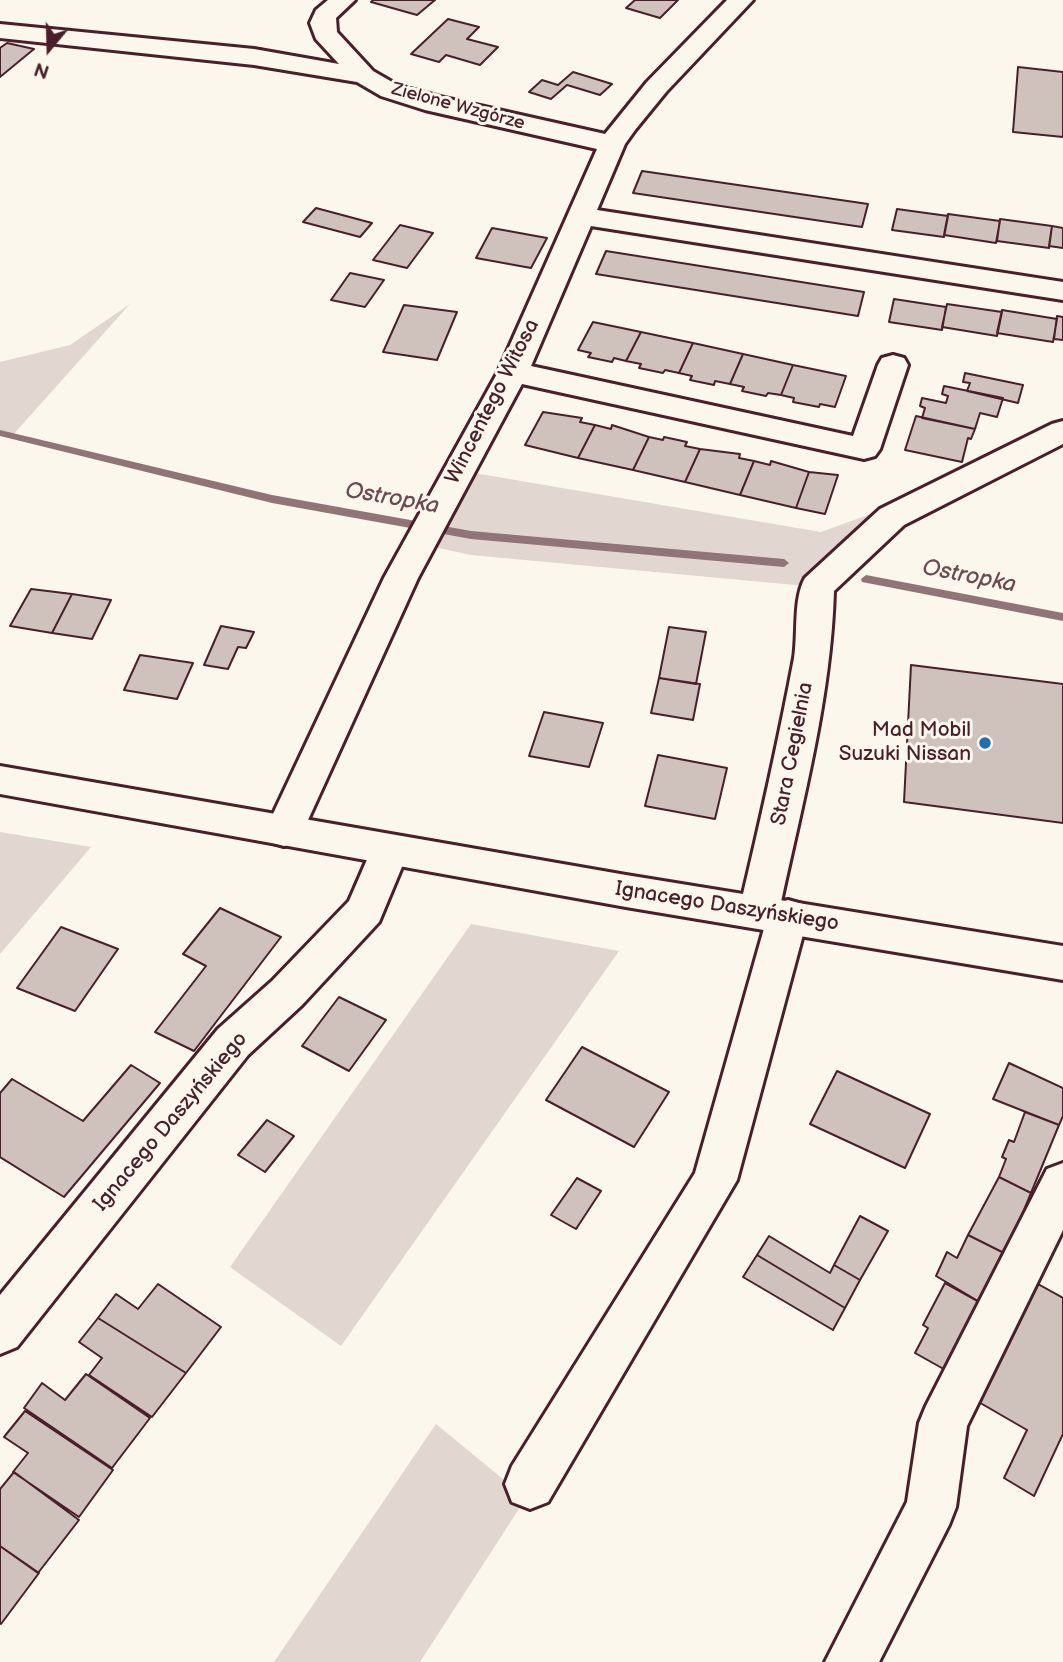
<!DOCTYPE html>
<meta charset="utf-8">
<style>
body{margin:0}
#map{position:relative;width:1063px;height:1662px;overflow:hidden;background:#fbf7ec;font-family:"Balsamiq Sans",sans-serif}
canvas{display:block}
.north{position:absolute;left:14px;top:14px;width:70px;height:70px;-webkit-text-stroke:5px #fbf7ec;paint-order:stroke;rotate:199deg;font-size:19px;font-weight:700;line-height:28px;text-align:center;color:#4a1f2b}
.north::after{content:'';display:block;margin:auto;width:24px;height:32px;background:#4a1f2b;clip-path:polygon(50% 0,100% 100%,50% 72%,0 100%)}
</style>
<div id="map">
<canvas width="1063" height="1662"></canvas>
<div class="north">N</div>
</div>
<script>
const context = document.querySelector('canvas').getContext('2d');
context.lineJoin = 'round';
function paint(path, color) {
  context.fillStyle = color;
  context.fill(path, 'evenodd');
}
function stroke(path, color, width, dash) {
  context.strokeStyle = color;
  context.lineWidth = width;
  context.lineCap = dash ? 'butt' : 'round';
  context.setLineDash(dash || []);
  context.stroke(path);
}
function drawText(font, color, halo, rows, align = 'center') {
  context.font = font + ' "Balsamiq Sans",sans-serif';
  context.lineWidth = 6;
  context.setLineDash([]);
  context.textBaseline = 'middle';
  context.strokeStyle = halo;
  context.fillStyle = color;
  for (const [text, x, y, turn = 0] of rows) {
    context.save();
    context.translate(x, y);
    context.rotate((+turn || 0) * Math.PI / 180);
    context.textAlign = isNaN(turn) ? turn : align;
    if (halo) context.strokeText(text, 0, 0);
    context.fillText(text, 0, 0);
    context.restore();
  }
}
const green = new Path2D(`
 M 130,304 L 12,436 L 0,433 L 0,362 L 70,345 Z
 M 474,473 L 821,532 L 967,479 L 817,587 L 471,555 L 416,543 Z
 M 0,832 L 91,847 L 0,954 Z
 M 471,924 L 619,951 L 341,1346 L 230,1267 Z
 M 436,1424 L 526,1498 L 420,1662 L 274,1662 Z`);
const stream = new Path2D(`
 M 0,430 L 272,495 L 471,531 L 784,559 L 789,563 L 784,567 L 471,539 L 272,503 L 0,436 Z
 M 866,575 L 1063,613 L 1063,621 L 862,582 L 861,579 Z`);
const building = new Path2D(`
 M 373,0 L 435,0 L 417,15 L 371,2 Z
 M 635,0 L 678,0 L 660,18 L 626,8 Z
 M 448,19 L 479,27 L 467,39 L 498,47 L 480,65 L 446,55 L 439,62 L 411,54 Z
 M 7,43 L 34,49 L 0,77 L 0,48 Z
 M 1018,67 L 1063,72 L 1063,137 L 1013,132 Z
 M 573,72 L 612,84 L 600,95 L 567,85 L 551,99 L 529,92 L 542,80 L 558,85 Z
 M 642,171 L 868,204 L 862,227 L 633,193 Z
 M 316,208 L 372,223 L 360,237 L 303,222 Z
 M 897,209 L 948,216 L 944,237 L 892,230 Z
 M 948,214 L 1000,221 L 996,243 L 944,235 Z
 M 1000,219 L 1052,226 L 1049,248 L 997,241 Z
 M 400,225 L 433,233 L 407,268 L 373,260 Z
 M 1052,226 L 1063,228 L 1063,248 L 1049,246 Z
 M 492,228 L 547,238 L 531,268 L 476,258 Z
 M 606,251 L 864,292 L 858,316 L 596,274 Z
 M 350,273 L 384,280 L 365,307 L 331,300 Z
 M 894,299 L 946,307 L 942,330 L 889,322 Z
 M 947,304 L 1002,312 L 997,336 L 942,327 Z
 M 404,305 L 457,312 L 437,360 L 383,352 Z
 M 1002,310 L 1057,319 L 1053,342 L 997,333 Z
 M 1057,316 L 1063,317 L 1063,340 L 1054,339 Z
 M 593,322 L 641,332 L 626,361 L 614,358 L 612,362 L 588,357 L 591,353 L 578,350 Z
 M 641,332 L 693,343 L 679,373 L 665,370 L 663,373 L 639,368 L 641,364 L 626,361 Z
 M 693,343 L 743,354 L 730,384 L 715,381 L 714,385 L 690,380 L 692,376 L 679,373 Z
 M 743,354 L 793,365 L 781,395 L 768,393 L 766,396 L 742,391 L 744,387 L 730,384 Z
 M 793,365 L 846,376 L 835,407 L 820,404 L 819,407 L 793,402 L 794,398 L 781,395 Z
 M 965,373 L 1023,385 L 1018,403 L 967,391 L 970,383 L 963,382 Z
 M 944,386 L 1003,398 L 997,417 L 980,413 L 975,429 L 922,418 L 925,408 L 920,406 L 922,398 L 946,403 L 948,396 L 942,394 Z
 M 543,412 L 582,418 L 580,422 L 595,425 L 578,458 L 525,445 Z
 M 916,416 L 975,429 L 971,439 L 968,438 L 962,462 L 905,450 Z
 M 595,425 L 611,429 L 612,425 L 649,437 L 633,470 L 578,458 Z
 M 649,437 L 663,440 L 664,437 L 687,442 L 685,446 L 700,449 L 685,482 L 633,470 Z
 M 700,449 L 740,454 L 739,458 L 754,461 L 740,495 L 685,482 Z
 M 754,461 L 770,465 L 771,461 L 809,472 L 796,508 L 740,495 Z
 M 809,472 L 838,475 L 825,514 L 796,508 Z
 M 31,589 L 72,594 L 52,633 L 10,626 Z
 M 72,594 L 111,600 L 92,639 L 52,633 Z
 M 221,626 L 254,632 L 246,648 L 238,647 L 228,669 L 204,665 Z
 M 669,627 L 706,632 L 696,684 L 659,678 Z
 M 140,655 L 193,663 L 177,699 L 124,690 Z
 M 911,665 L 1063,684 L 1063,823 L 904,802 Z
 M 659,678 L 700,684 L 693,720 L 651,713 Z
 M 544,712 L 603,723 L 589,767 L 529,756 Z
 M 658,755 L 727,768 L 715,819 L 645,806 Z
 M 220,908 L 281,937 L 194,1051 L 155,1032 L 206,966 L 183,954 Z
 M 61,927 L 118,949 L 75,1011 L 17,988 Z
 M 339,997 L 386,1020 L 349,1071 L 302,1046 Z
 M 582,1047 L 669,1092 L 634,1147 L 546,1100 Z
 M 1009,1063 L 1063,1088 L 1063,1116 L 1059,1125 L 993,1099 Z
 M 131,1065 L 160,1083 L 64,1197 L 0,1157 L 0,1093 L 12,1079 L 83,1121 Z
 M 837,1071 L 930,1114 L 905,1168 L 810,1124 Z
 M 1025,1112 L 1059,1125 L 1031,1193 L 999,1177 L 1006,1159 L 1002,1157 L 1009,1140 L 1014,1142 Z
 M 267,1120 L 294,1136 L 265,1172 L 238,1155 Z
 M 999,1177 L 1031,1193 L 1006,1254 L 968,1235 Z
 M 577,1178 L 601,1191 L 576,1229 L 551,1215 Z
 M 860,1216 L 888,1231 L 860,1280 L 834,1265 Z
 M 968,1235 L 1006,1254 L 983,1304 L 936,1276 L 947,1252 L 957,1258 Z
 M 769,1236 L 830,1273 L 834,1265 L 860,1280 L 845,1308 L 757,1255 Z
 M 757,1255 L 845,1308 L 833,1330 L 743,1277 Z
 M 1029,1279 L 1063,1298 L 1063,1434 L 1034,1496 L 1004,1478 L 1027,1430 L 970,1397 Z
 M 945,1283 L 983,1304 L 949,1372 L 915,1353 L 928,1328 L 923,1325 Z
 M 158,1284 L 221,1327 L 186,1373 L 98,1318 L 116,1294 L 138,1309 Z
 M 98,1318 L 186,1373 L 152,1417 L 89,1375 L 102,1358 L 79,1342 Z
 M 86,1374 L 150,1418 L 112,1468 L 24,1408 L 42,1383 L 65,1400 Z
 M 25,1411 L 113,1470 L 79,1517 L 13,1472 L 28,1453 L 4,1437 Z
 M 14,1472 L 79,1520 L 38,1573 L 0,1546 L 0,1489 Z
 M 0,1546 L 39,1573 L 1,1624 L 0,1623 Z`);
const minor = new Path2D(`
 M 328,0 L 355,0 L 336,18 L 337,32 L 373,71 L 399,86 L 440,97 L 605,134 L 647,82 L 727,0 L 753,0 L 666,92 L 635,130 L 625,144 L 597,210 L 1063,282 L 1063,300 L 591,226 L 531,366 L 853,436 L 878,365 L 882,358 L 893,355 L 904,358 L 908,365 L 880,449 L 875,456 L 864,459 L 522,384 L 418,578 L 298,842 L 284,846 L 270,842 L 265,831 L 384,578 L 498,372 L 597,149 L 425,110 L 381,96 L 357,82 L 254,65 L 0,38 L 0,24 L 254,49 L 339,64 L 316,39 L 310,23 L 316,10 Z
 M 1063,421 L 1063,444 L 904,525 L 834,591 C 831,696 803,800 781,902 L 788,900 L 802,904 L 808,916 L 737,1180 L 548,1502 L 530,1509 L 512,1502 L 505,1484 L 512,1466 L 695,1173 L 765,925 L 759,927 L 745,922 L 739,911 C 759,827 778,743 794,658 C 798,634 793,599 805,578 L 880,509 L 1052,424 Z
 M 390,835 L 404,839 L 409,850 L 379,922 L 302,1005 L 248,1055 L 17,1347 L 0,1354 L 0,1295 L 218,1029 L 272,981 L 349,901 L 376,839 Z
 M 1063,1163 L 1063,1230 L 967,1426 L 956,1507 L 949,1525 L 879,1662 L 825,1662 L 907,1502 L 919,1423 L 926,1406 L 1047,1169 Z`);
const major = new Path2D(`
 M 0,766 L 626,875 L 1063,946 L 1063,980 L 626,907 L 0,794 Z`);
const markers = [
 [985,743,7,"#1f6fb2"]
];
const farStreetnames = [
 ["Zielone Wzgórze",458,107,15]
];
const streetNames = [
 ["Wincentego Witosa",493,402,-63],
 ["Stara Cegielnia",793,754,-79],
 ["Ignacego Daszyńskiego",727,907,9],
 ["Ignacego Daszyńskiego",171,1122,-50]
];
const poiNames = [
 ["Mad Mobil",971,731],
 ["Suzuki Nissan",971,755]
];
const waterNames = [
 ["Ostropka",392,499,10],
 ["Ostropka",969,577,11]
];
paint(green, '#e2d7d0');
paint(stream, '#907477');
paint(building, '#cfc2bc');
stroke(building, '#4a1f2b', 2);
stroke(minor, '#4a1f2b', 6);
stroke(major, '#4a1f2b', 6);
paint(minor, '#fbf7ec');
paint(major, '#fbf7ec');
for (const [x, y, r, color] of markers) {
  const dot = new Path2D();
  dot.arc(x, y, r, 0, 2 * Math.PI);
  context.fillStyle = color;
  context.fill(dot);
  stroke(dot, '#fbf7ec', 2.5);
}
drawText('18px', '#4a1f2b', '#fbf7ec', farStreetnames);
drawText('21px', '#4a1f2b', '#fbf7ec', streetNames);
drawText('21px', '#4a1f2b', '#fbf7ec', poiNames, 'right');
drawText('italic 23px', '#6d4a51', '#fbf7ec', waterNames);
</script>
